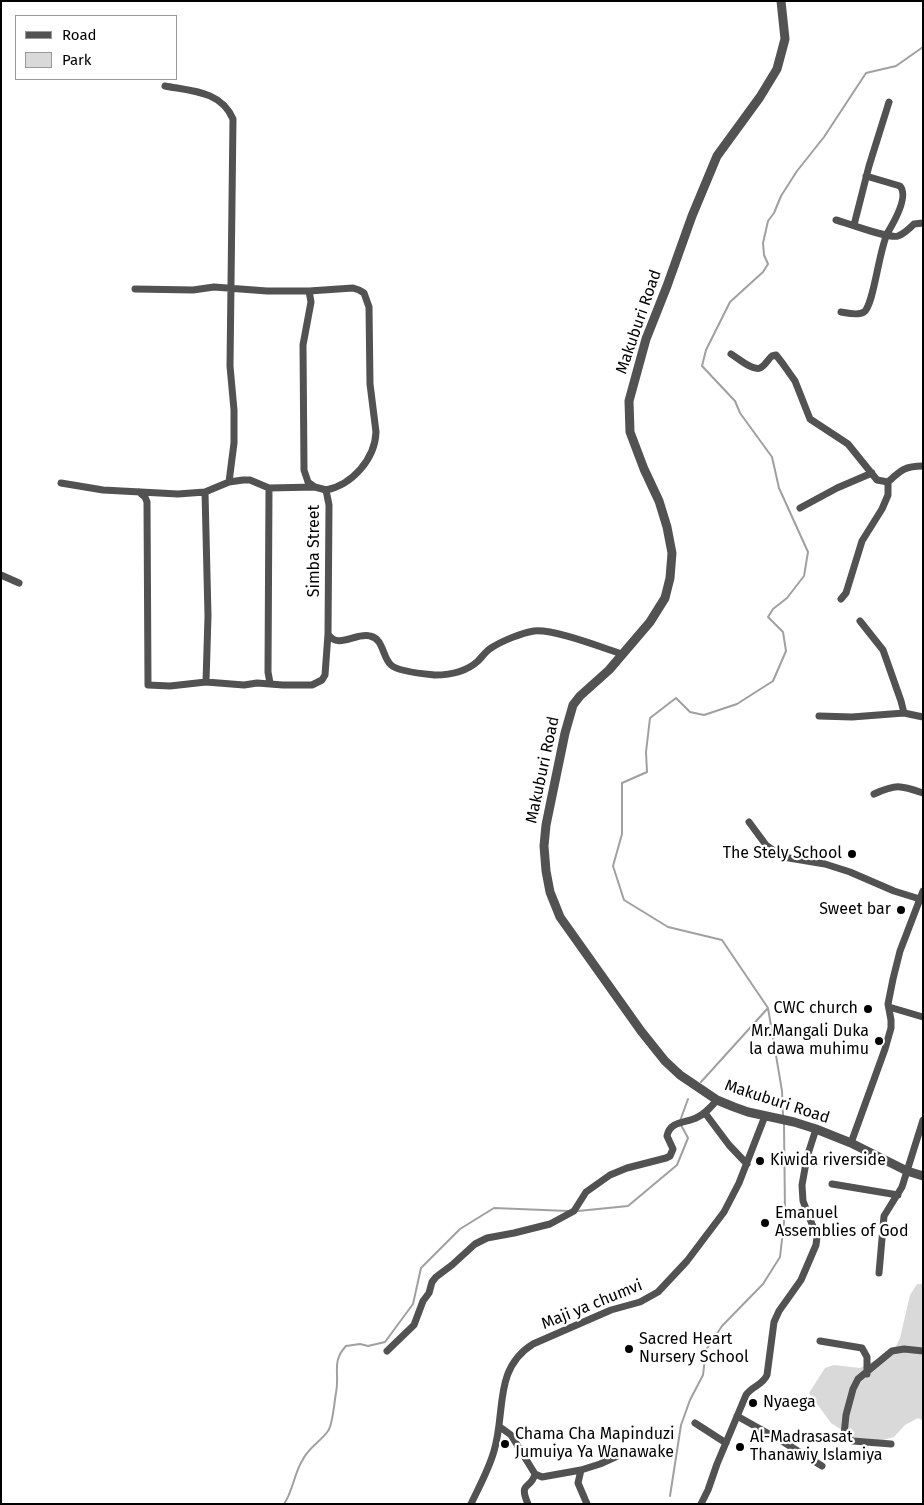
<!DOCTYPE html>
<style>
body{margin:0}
#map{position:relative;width:924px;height:1505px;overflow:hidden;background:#fff;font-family:"Fira Sans",sans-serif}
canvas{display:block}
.frame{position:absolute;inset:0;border:2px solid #000;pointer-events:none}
.legend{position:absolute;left:15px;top:15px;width:162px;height:65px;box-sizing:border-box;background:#fff;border:1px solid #999;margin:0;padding:6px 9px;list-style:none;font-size:15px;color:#000}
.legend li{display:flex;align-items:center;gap:10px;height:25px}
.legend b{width:25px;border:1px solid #999}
</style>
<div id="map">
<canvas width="924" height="1505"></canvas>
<div class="frame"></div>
<ul class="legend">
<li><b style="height:6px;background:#525252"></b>Road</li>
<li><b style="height:14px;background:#d9d9d9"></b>Park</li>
</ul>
</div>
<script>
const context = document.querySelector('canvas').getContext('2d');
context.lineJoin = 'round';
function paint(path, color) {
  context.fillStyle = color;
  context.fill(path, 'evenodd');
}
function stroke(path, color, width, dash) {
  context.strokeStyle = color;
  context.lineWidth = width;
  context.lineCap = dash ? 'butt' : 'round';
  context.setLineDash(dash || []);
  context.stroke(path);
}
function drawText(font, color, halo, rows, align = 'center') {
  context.font = font + ' "Fira Sans",sans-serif';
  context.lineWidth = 4.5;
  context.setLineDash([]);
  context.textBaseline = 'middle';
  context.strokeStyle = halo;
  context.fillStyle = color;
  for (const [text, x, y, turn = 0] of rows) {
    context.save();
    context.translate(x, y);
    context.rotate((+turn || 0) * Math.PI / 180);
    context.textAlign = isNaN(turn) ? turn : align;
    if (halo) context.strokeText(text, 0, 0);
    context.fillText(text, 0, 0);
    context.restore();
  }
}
const green = new Path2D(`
 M 917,1284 L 923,1284 L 923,1421 L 918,1418 L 905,1425 L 894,1437 L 865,1445 L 831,1423 L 809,1393 L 825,1368 L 834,1365 L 860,1368 L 882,1357 L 895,1348 L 900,1338 L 910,1295 Z`);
const stream = new Path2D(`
 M 701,1082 L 768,1008
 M 783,1116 L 782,1091 L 768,1008 L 722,940 L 668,927 L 624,900 L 613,866 L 622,834 L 622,783 L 647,772 L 646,752 L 650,718 L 676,698 L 690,712 L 704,715 L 737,704 L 773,681 L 786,651 L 783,632 L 768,617 L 773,609 L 787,598 L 804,576 L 808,552 L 779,488 L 772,457 L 740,413 L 735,401 L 702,366 L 706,350 L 730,302 L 763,272 L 768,264 L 764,255 L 763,243 L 768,221 L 774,213 L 781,196 L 797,171 L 824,137 L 866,73 L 896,66 L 923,47
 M 680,1121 L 688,1099
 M 578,1211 L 628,1206 L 677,1165 L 688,1138 L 681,1125
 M 670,1496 L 681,1425 L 690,1400 L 703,1375 L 706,1350 L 722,1326 L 763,1284 L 780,1257 L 785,1213 L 784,1124
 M 284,1504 C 293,1491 294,1474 302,1461 C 308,1448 320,1442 328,1431 C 333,1424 334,1403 336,1393 C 340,1373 331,1362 346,1346 L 360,1344 L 368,1346 L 385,1342 L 413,1304 L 421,1268 L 460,1229 L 494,1208 L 568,1211`);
const minor = new Path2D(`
 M 165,86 C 192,91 221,91 233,119 L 230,366 L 234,410 L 234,443 L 229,482
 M 836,220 C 847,223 889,239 898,236 C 904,234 909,229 914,224 L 923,223
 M 854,225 L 869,166 L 889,102
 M 135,289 L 193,290 L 214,287 L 267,291 L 309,291 L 311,302 L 303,345 L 304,470 L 308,482 L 315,487
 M 309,291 L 353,288 L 359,290 L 364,293 L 369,307 L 370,384 L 376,432 C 375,459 352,485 326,490
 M 841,312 C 847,313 858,316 864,312 C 874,305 879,248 888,232 C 894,222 909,196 900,186 L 866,176
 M 731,354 C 738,358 752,371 760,368 C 765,366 768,359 772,356 L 776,355 L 783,364 L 795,381 L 810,419 L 848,444 L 877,480 L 888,482 C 901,470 905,466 923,466
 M 61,483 L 103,490 L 178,494 L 205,492 L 229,482 L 243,480 L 250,480 L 269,488 L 315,487 L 326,490 L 329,505 L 328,634 C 338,650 356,632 370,636 C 384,639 382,657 391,665 C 399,672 425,674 435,675 C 451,675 466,672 478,661 C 482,657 486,651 491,648 C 502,641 521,633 534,631 C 554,629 600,647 622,654
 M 269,488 L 268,672 L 270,683
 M 139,492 L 145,497 L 147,502 L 148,685 L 170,686 L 206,682 L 244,685 L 257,683 L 283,685 L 312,685 L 322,680 L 325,675 L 328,634
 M 205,492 L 208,616 L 206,682
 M 800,508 L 837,488 L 872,473
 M 1,575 L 19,583
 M 841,599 L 846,593 L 862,541 L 882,509 L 888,495 L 888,482
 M 860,621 L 883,650 L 901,701 L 904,713
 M 819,716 L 852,717 L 904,713 L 923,717
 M 874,794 C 896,784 900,785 923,793
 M 749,822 L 766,845 L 783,857 L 825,864 L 850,872 L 894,891 L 923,900
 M 889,1007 L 923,1017
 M 705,1113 L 729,1145 L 747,1164
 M 851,1143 L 885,1049 L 891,1028 L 891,1020 L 888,1004 L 893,979 L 900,951 L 923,891
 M 832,1184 L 898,1195
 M 879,1273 L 884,1216 L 902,1187 L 923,1120
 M 820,1341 L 862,1348 L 867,1357 L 867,1374
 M 387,1351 L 414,1325 L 423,1301 L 429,1293 L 432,1282 L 436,1277 L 452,1265 L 475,1244 L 487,1238 L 514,1233 L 550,1224 L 574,1211 L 586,1192 L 610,1175 L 627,1168 L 666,1158 L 670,1156 L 673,1149 L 667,1136 C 670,1121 685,1123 696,1118 C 705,1114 711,1107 717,1100
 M 737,1416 L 785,1443 L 822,1466
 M 695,1423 L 726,1443
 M 500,1427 L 511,1435 L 535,1474 C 531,1490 518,1481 528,1504
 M 891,1444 L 853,1441 L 846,1438 L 844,1435 L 846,1415 L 853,1389 L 858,1379 L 892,1351 L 904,1349 L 923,1351
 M 535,1474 L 542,1477 L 581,1470
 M 471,1504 C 479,1487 489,1469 494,1451 C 506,1412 493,1369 533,1344 L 611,1310 L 640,1302 L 658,1292 L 687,1261 L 724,1212 L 739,1183 L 765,1116
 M 587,1504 L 578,1483 L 581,1470 L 600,1464 L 622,1454
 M 701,1504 L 708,1490 L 717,1464 L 746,1395 C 752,1386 763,1385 767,1375 L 774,1322 L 779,1311 L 801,1280 L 816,1245 L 817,1237 L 803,1201 L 802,1185 L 807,1157 L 816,1129`);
const tertiary = new Path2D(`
 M 781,1 L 785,39 L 777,69 L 760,97 L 717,156 L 692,216 L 667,286 L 646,339 L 629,401 L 630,432 L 644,469 L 659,501 L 667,527 L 672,553 L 670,578 L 665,598 L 650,622 L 609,670 L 580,696 L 573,705 L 565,733 L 546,825 L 544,846 L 546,871 L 550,892 L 560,917 L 641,1031 L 665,1061 L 680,1075 L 717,1100 L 734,1107 L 748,1112 L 794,1122 L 816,1129 L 851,1143 L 907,1171 L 923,1176`);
const markers = [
 [852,854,5,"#000"],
 [901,910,5,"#000"],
 [868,1009,5,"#000"],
 [879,1041,5,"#000"],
 [760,1161,5,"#000"],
 [765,1223,5,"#000"],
 [629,1349,5,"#000"],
 [753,1403,5,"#000"],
 [505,1444,5,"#000"],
 [740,1447,5,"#000"]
];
const streetNames = [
 ["Makuburi Road",639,322,-71],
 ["Simba Street",315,551,-90],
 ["Makuburi Road",543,770,-78],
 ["Makuburi Road",777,1102,18],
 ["Maji ya chumvi",592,1305,-22]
];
const poiNames = [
 ["The Stely School",842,854,"right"],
 ["Sweet bar",891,910,"right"],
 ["CWC church",858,1009,"right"],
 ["Mr.Mangali Duka",869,1032,"right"],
 ["la dawa muhimu",869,1050,"right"],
 ["Kiwida riverside",770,1161],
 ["Emanuel",775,1214],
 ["Assemblies of God",775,1232],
 ["Sacred Heart",639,1340],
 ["Nursery School",639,1358],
 ["Nyaega",763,1403],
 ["Chama Cha Mapinduzi",515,1435],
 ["Jumuiya Ya Wanawake",515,1453],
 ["Al-Madrasasat",750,1438],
 ["Thanawiy Islamiya",750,1456]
];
paint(green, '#d9d9d9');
stroke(stream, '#a0a0a0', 2);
stroke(minor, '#525252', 7);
stroke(tertiary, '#525252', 9);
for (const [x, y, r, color] of markers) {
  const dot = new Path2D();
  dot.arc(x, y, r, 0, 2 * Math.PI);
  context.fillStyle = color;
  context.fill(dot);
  stroke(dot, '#fff', 2);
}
drawText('16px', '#000', '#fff', streetNames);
drawText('16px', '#000', '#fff', poiNames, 'left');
</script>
